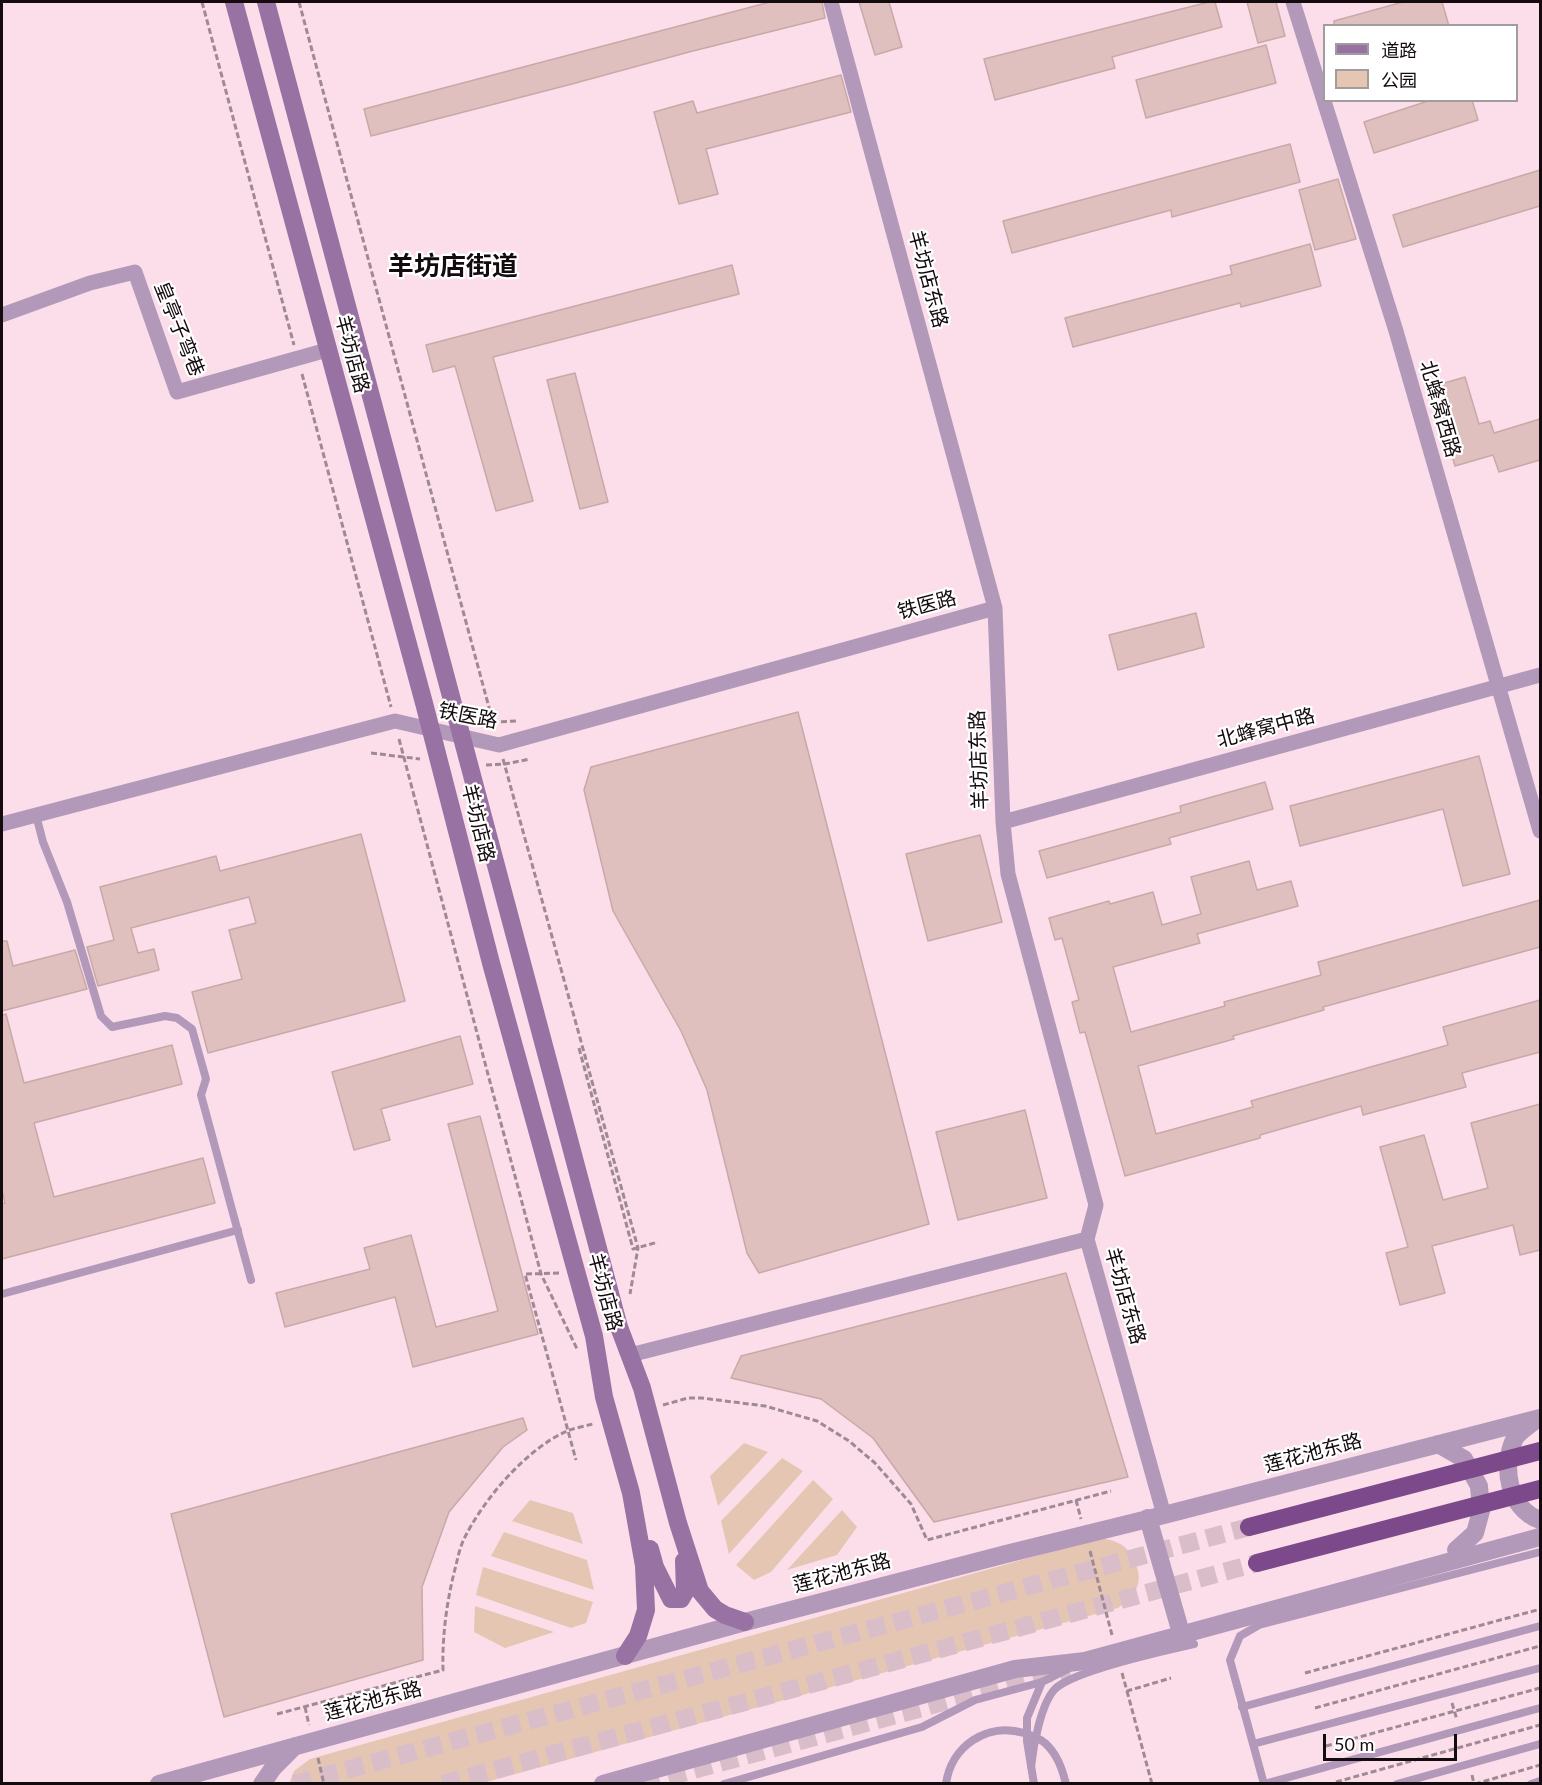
<!DOCTYPE html>
<meta charset="utf-8">
<style>
body{margin:0}
#map{position:relative;width:1542px;height:1785px;overflow:hidden;background:#fcdeeb;font-family:Lato,"Noto Sans SC",sans-serif}
canvas{display:block}
.frame{position:absolute;inset:0;border:3px solid #140b0f;pointer-events:none}
.legend{position:absolute;left:1323px;top:24px;width:195px;height:78px;box-sizing:border-box;background:#fff;border:2px solid #a19d9f;margin:0;padding:8px 10px;list-style:none;font-size:18px;color:#140b0f}
.legend li{display:flex;align-items:center;gap:12px;height:30px}
.legend b{width:30px;border:2px solid #a19d9f}
.scale{position:absolute;left:1323px;top:1734px;width:134px;height:27px;box-sizing:border-box;border:3px solid #140b0f;border-top:0;padding-left:8px;font-size:18px;line-height:21px;white-space:nowrap;color:#140b0f;-webkit-text-stroke:4px #fff;paint-order:stroke}
</style>
<div id="map">
<canvas width="1542" height="1785"></canvas>
<div class="frame"></div>
<ul class="legend">
<li><b style="height:8px;background:#9872a3"></b>道路</li>
<li><b style="height:16px;background:#e5c6b3"></b>公园</li>
</ul>
<div class="scale">50 m</div>
</div>
<script>
const context = document.querySelector('canvas').getContext('2d');
context.lineJoin = 'round';
function paint(path, color) {
  context.fillStyle = color;
  context.fill(path, 'evenodd');
}
function stroke(path, color, width, dash) {
  context.strokeStyle = color;
  context.lineWidth = width;
  context.lineCap = dash ? 'butt' : 'round';
  context.setLineDash(dash || []);
  context.stroke(path);
}
function drawText(font, color, halo, rows, align = 'center') {
  context.font = font + ' Lato,"Noto Sans SC",sans-serif';
  context.lineWidth = 4.5;
  context.setLineDash([]);
  context.textBaseline = 'middle';
  context.strokeStyle = halo;
  context.fillStyle = color;
  for (const [text, x, y, turn = 0] of rows) {
    context.save();
    context.translate(x, y);
    context.rotate((+turn || 0) * Math.PI / 180);
    context.textAlign = isNaN(turn) ? turn : align;
    if (halo) context.strokeText(text, 0, 0);
    context.fillText(text, 0, 0);
    context.restore();
  }
}
const green = new Path2D(`
 M 744,1443 L 768,1452 L 718,1506 L 710,1476 Z
 M 782,1458 L 803,1471 L 729,1554 L 721,1521 Z
 M 813,1480 L 833,1499 L 771,1572 L 754,1580 L 736,1565 Z
 M 530,1500 L 573,1513 L 583,1544 L 512,1521 Z
 M 842,1510 L 857,1527 L 837,1555 L 787,1570 Z
 M 504,1532 L 587,1560 L 594,1590 L 491,1556 Z
 M 1100,1538 C 1106,1539 1113,1540 1118,1543 C 1126,1546 1130,1553 1134,1560 C 1145,1582 1136,1596 1118,1608 L 483,1783 L 289,1784 L 294,1771 L 310,1759 Z
 M 483,1567 L 593,1602 L 586,1623 L 571,1628 L 476,1595 Z
 M 475,1606 L 554,1632 L 505,1648 L 474,1632 Z`);
const building = new Path2D(`
 M 770,2 L 822,2 L 825,18 L 689,52 L 572,84 L 371,136 L 364,109 Z
 M 859,2 L 889,2 L 902,47 L 875,55 Z
 M 1209,2 L 1215,2 L 1222,27 L 1112,57 L 1115,68 L 995,100 L 984,59 Z
 M 1247,2 L 1276,2 L 1285,36 L 1258,43 Z
 M 1403,2 L 1442,2 L 1449,26 L 1334,26 L 1334,21 Z
 M 1266,45 L 1276,83 L 1146,118 L 1136,80 Z
 M 841,75 L 851,112 L 706,149 L 718,194 L 679,204 L 654,112 L 693,101 L 697,113 Z
 M 1431,100 L 1472,100 L 1478,120 L 1374,153 L 1364,122 Z
 M 1290,144 L 1300,182 L 1172,217 L 1171,210 L 1012,253 L 1003,221 Z
 M 1540,170 L 1540,206 L 1403,247 L 1393,215 Z
 M 1338,179 L 1356,239 L 1315,250 L 1299,190 Z
 M 1310,244 L 1321,286 L 1241,307 L 1240,303 L 1073,347 L 1065,318 L 1232,274 L 1230,266 Z
 M 732,265 L 739,294 L 493,357 L 533,501 L 496,511 L 455,366 L 433,372 L 426,345 Z
 M 575,373 L 608,502 L 580,509 L 547,380 Z
 M 1465,377 L 1479,424 L 1490,421 L 1494,433 L 1540,419 L 1540,460 L 1499,472 L 1493,455 L 1455,466 L 1431,387 Z
 M 1196,613 L 1204,647 L 1118,670 L 1109,635 Z
 M 798,712 L 929,1224 L 759,1273 L 747,1253 L 707,1090 L 681,1031 L 613,911 L 584,790 L 591,767 Z
 M 1479,756 L 1510,874 L 1463,886 L 1443,809 L 1300,846 L 1290,806 Z
 M 1265,782 L 1273,809 L 1169,838 L 1171,844 L 1047,878 L 1039,851 L 1181,812 L 1180,806 Z
 M 361,834 L 405,1001 L 208,1053 L 192,992 L 242,979 L 229,930 L 256,923 L 249,897 L 131,928 L 138,953 L 154,949 L 159,970 L 98,986 L 87,947 L 114,940 L 100,887 L 216,856 L 220,871 Z
 M 980,835 L 1002,922 L 928,941 L 906,854 Z
 M 1249,861 L 1257,890 L 1291,881 L 1298,906 L 1197,934 L 1200,943 L 1113,967 L 1131,1032 L 1225,1006 L 1224,1002 L 1321,975 L 1318,962 L 1540,900 L 1540,947 L 1323,1007 L 1324,1010 L 1233,1036 L 1234,1039 L 1138,1066 L 1156,1134 L 1253,1107 L 1251,1101 L 1448,1045 L 1443,1027 L 1540,1000 L 1540,1052 L 1462,1073 L 1466,1087 L 1363,1115 L 1361,1106 L 1260,1135 L 1260,1138 L 1125,1176 L 1085,1032 L 1080,1033 L 1072,1002 L 1079,1000 L 1062,938 L 1055,940 L 1049,918 L 1109,901 L 1110,904 L 1153,892 L 1162,925 L 1201,914 L 1191,877 Z
 M 2,941 L 7,941 L 13,966 L 75,950 L 87,989 L 2,1011 Z
 M 6,1014 L 24,1083 L 172,1045 L 182,1084 L 34,1123 L 54,1197 L 203,1158 L 215,1203 L 2,1259 L 2,1204 L 5,1203 L 2,1190 L 2,1015 Z
 M 460,1036 L 473,1084 L 381,1109 L 390,1140 L 354,1150 L 332,1072 Z
 M 1540,1104 L 1540,1250 L 1520,1255 L 1513,1225 L 1432,1246 L 1445,1293 L 1400,1305 L 1386,1253 L 1408,1247 L 1380,1147 L 1424,1135 L 1443,1200 L 1488,1188 L 1471,1123 Z
 M 1025,1110 L 1047,1198 L 958,1220 L 936,1132 Z
 M 480,1116 L 538,1334 L 413,1367 L 395,1297 L 285,1327 L 276,1293 L 370,1269 L 364,1248 L 411,1235 L 436,1327 L 498,1311 L 448,1124 Z
 M 1066,1273 L 1128,1477 L 934,1522 L 873,1438 L 821,1399 L 731,1378 L 741,1356 Z
 M 523,1418 L 527,1430 L 503,1447 L 449,1512 L 422,1587 L 423,1660 L 224,1717 L 171,1514 Z`);
const tertiaryTunnel = new Path2D(`
 M 642,1784 L 1069,1668`);
const trunkTunnel = new Path2D(`
 M 294,1784 L 1249,1527
 M 443,1784 L 1257,1563`);
const path = new Path2D(`
 M 202,2 L 294,345
 M 299,2 L 494,726
 M 302,374 L 391,707
 M 475,716 L 492,722 L 518,721
 M 399,739 L 541,1274 L 578,1351
 M 371,753 L 420,759
 M 503,759 L 638,1248 L 630,1294
 M 486,765 L 505,764 L 530,759
 M 579,1048 L 633,1249 L 658,1242
 M 559,1273 L 525,1274 L 576,1460
 M 663,1405 L 688,1398 L 702,1398 L 765,1406 L 817,1421 L 849,1441 L 875,1463 L 911,1504 L 927,1540 L 1111,1491
 M 1076,1500 L 1081,1519
 M 1090,1551 L 1112,1635
 M 1122,1673 L 1127,1691 L 1171,1678
 M 1305,1673 L 1537,1610
 M 1127,1691 L 1152,1784
 M 1452,1703 L 1457,1720
 M 305,1707 L 309,1725
 M 1315,1708 L 1540,1646
 M 277,1714 L 443,1670 C 442,1635 447,1599 456,1565 C 458,1557 460,1547 464,1539 C 483,1500 526,1449 567,1431 C 575,1428 585,1426 593,1424
 M 1326,1746 L 1540,1688
 M 318,1758 L 324,1784
 M 1472,1775 L 1474,1784
 M 1336,1782 L 1540,1725
 M 1475,1784 L 1540,1765`);
const service = new Path2D(`
 M 36,815 L 43,842 L 67,902 L 101,1016 L 112,1027 L 165,1016 L 177,1018 L 192,1029 L 206,1079 L 201,1095 L 251,1280
 M 2,1294 L 238,1230
 M 1242,1707 L 1540,1626
 M 1253,1744 L 1540,1668
 M 1031,1767 C 1033,1747 1041,1703 1055,1689 C 1073,1671 1167,1650 1194,1644
 M 724,1784 L 922,1727 L 975,1700 L 1042,1682 L 1068,1669
 M 946,1784 C 951,1746 987,1722 1024,1733 C 1031,1735 1039,1738 1045,1743 C 1057,1754 1062,1768 1066,1784
 M 1034,1784 L 1027,1741 L 1027,1718 L 1042,1682
 M 1264,1784 L 1230,1660 L 1240,1636 L 1259,1625 L 1540,1552
 M 1264,1784 L 1540,1708
 M 1397,1784 L 1540,1744
 M 1531,1784 L 1540,1781`);
const minor = new Path2D(`
 M 831,2 L 995,608 L 1003,822 L 1008,874 L 1096,1205 L 1087,1239 L 1164,1515
 M 1293,2 L 1396,331 L 1540,831
 M 2,315 L 90,283 L 135,272 L 177,392 L 327,350
 M 1003,822 L 1540,675
 M 2,824 L 395,721 L 499,745 L 995,608
 M 630,1355 L 1087,1239`);
const tertiary = new Path2D(`
 M 1533,1422 C 1527,1427 1519,1432 1515,1438 C 1501,1465 1508,1509 1540,1520
 M 1438,1444 L 1464,1459 L 1479,1486 L 1481,1511 L 1475,1533 L 1456,1550
 M 1148,1518 L 1179,1626
 M 159,1784 L 745,1622 L 1006,1554 L 1164,1515 L 1540,1418
 M 262,1784 L 273,1768 L 295,1746
 M 603,1784 L 1015,1669 L 1085,1661 L 1540,1537`);
const secondary = new Path2D(`
 M 234,2 L 424,703 L 491,963 L 594,1336 L 604,1397 L 631,1493 L 644,1566 L 646,1610 L 638,1636 L 625,1656
 M 266,2 L 619,1327 L 642,1388 L 678,1523 L 700,1591 L 715,1609 L 725,1615 L 745,1622
 M 650,1549 L 655,1567 L 671,1599 L 681,1599 L 685,1592 L 684,1561`);
const trunk = new Path2D(`
 M 1249,1527 L 1540,1451
 M 1257,1563 L 1540,1489`);
const streetNames = [
 ["羊坊店东路",928,279,75],
 ["皇亭子弯巷",179,329,68],
 ["羊坊店路",352,354,75],
 ["北蜂窝西路",1440,409,74],
 ["铁医路",927,605,-15],
 ["铁医路",468,716,11],
 ["北蜂窝中路",1266,728,-15],
 ["羊坊店东路",979,760,-92],
 ["羊坊店路",478,823,76],
 ["羊坊店路",605,1292,75],
 ["羊坊店东路",1125,1296,74],
 ["莲花池东路",1313,1453,-15],
 ["莲花池东路",842,1573,-15],
 ["莲花池东路",373,1701,-15]
];
const districtNames = [
 ["羊坊店街道",453,267]
];
paint(green, '#e5c6b3');
paint(building, '#e0c0bf');
stroke(building, '#c8a9a8', 1.5);
stroke(tertiaryTunnel, '#d9beca', 18, [18, 9]);
stroke(trunkTunnel, '#d9beca', 18, [18, 9]);
stroke(path, '#9f8993', 3, [6, 3]);
stroke(service, '#b299ba', 8);
stroke(minor, '#b299ba', 15);
stroke(tertiary, '#b299ba', 18);
stroke(secondary, '#9872a3', 18);
stroke(trunk, '#7c498a', 18);
drawText('20px', '#140b0f', '#fff', streetNames);
drawText('bold 26px', '#140b0f', '#fff', districtNames);
</script>
